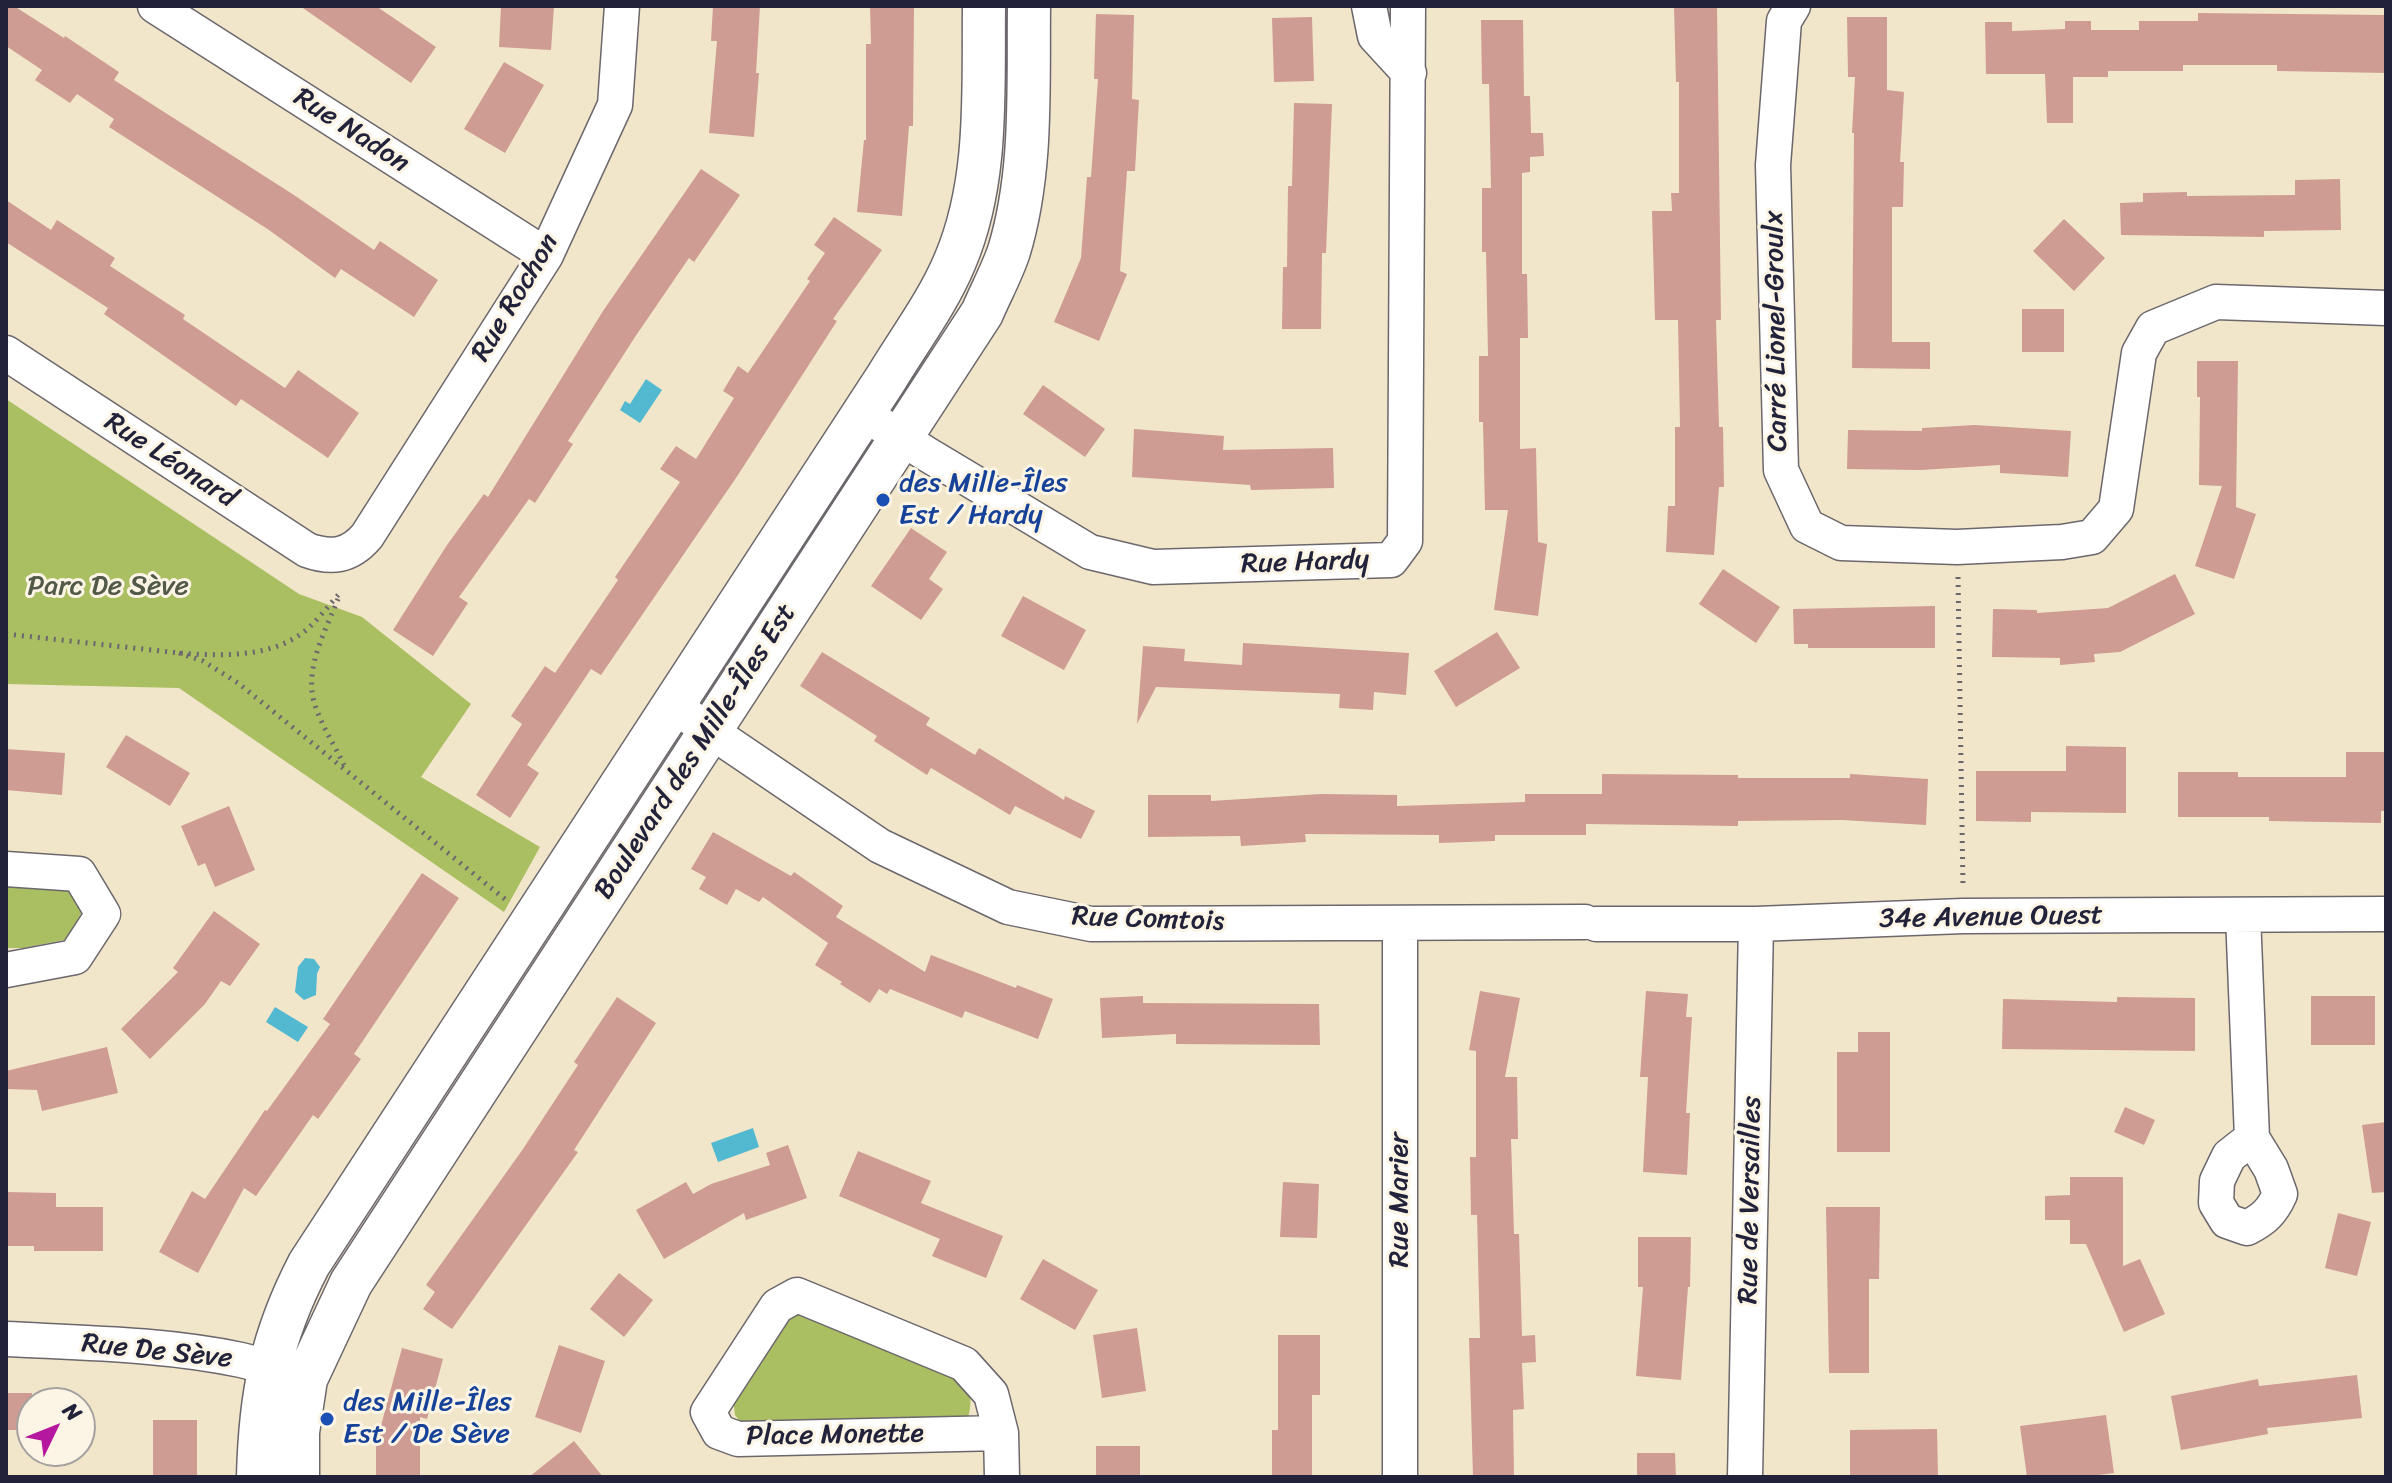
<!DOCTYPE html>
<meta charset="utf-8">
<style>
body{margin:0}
#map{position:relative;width:2392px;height:1483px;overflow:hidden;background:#f2e6ca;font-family:Sriracha,sans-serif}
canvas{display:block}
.frame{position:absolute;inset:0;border:8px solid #22223b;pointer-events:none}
.north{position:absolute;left:16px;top:1387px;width:80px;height:80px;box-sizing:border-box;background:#fcf5e5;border:2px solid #a5a1a1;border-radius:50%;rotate:47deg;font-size:22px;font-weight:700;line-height:32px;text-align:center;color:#22223b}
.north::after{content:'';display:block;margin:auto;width:28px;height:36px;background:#b5179e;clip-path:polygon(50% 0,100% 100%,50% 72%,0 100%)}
</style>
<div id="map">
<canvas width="2392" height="1483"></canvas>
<div class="frame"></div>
<div class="north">N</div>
</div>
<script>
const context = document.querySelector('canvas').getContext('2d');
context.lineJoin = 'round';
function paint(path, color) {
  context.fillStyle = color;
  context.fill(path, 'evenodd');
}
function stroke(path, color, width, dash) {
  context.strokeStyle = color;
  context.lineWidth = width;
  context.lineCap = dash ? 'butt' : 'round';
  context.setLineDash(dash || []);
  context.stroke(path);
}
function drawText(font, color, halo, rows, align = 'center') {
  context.font = font + ' Sriracha,sans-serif';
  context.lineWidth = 6;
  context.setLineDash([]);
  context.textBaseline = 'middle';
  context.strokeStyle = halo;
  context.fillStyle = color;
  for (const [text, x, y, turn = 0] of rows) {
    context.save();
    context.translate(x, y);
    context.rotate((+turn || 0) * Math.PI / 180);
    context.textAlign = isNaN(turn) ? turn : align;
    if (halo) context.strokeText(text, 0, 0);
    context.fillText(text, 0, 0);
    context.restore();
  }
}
const green = new Path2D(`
 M 6,399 L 299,594 L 362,617 L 471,704 L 421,777 L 540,847 L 504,912 L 179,688 L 6,684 Z
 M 6,886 L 72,888 L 84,908 L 68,939 L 24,948 L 6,948 Z
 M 805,1311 L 957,1374 C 971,1390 973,1398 968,1418 L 745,1428 L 735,1415 L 733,1399 L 792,1313 Z`);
const water = new Path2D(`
 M 646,379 L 662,390 L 640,423 L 620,410 L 625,401 L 630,404 Z
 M 305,958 L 314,959 L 320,967 L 317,974 L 316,995 L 304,1000 L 295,992 L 298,967 Z
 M 275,1007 L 308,1027 L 298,1042 L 266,1022 Z
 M 753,1128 L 759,1147 L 718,1162 L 711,1143 Z`);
const building = new Path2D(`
 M 6,6 L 14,6 L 64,38 L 65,36 L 119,72 L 114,80 L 294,195 L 374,250 L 380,241 L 438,280 L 414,317 L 341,269 L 335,278 L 269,230 L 109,127 L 114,119 L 77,94 L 70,103 L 35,80 L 42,70 L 6,46 Z
 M 300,6 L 376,6 L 436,47 L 411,83 Z
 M 501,6 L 554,6 L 551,50 L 499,47 Z
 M 713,6 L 760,6 L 756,73 L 759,73 L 754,137 L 709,133 L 717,41 L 711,41 Z
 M 870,6 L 914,6 L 913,126 L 909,126 L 902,216 L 857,212 L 864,140 L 866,140 L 866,44 L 871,44 Z
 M 1674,6 L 1717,6 L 1721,320 L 1716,320 L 1719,427 L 1723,427 L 1724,487 L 1719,487 L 1714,555 L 1666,552 L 1668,506 L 1675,506 L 1675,427 L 1680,427 L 1678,320 L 1655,320 L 1652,211 L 1672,211 L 1671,193 L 1679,193 L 1679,82 L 1676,82 Z
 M 2198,13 L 2386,15 L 2386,73 L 2277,71 L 2277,65 L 2183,65 L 2183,71 L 2108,71 L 2108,77 L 2073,77 L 2073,123 L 2047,123 L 2045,74 L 1986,74 L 1985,22 L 2012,22 L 2012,31 L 2065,29 L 2065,21 L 2091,21 L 2091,30 L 2139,30 L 2139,21 L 2198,21 Z
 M 1096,14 L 1134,15 L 1132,99 L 1139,100 L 1135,171 L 1127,171 L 1120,271 L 1127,274 L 1099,341 L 1054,322 L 1081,258 L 1087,177 L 1091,177 L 1098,79 L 1094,79 Z
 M 1312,17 L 1314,81 L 1274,82 L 1272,18 Z
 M 1847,17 L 1887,17 L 1887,90 L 1904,92 L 1900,162 L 1904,162 L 1903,207 L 1892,207 L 1892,342 L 1930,342 L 1930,369 L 1852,368 L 1854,133 L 1852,133 L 1855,77 L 1848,77 Z
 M 1481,20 L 1523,20 L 1524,96 L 1530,96 L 1531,133 L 1543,133 L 1544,156 L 1530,157 L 1530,172 L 1522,173 L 1522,274 L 1527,274 L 1528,338 L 1520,338 L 1520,449 L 1536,448 L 1538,542 L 1547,544 L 1538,616 L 1494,610 L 1508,510 L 1485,510 L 1483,422 L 1479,422 L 1479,356 L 1488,356 L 1486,252 L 1482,252 L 1482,188 L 1491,188 L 1489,84 L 1482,84 Z
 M 504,62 L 544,85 L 505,153 L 464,129 Z
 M 1294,103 L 1332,104 L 1326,253 L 1322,253 L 1321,329 L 1282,329 L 1283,267 L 1287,267 L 1288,186 L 1292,186 Z
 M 701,169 L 740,195 L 694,262 L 689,258 L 635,337 L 568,441 L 573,444 L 535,503 L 529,499 L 459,597 L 468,603 L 433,656 L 393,630 L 447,545 L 484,494 L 488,497 L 603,311 Z
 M 2340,179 L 2341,230 L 2264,231 L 2264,237 L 2121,235 L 2120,203 L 2143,202 L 2143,193 L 2187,192 L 2187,196 L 2295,195 L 2295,180 Z
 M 6,200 L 51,230 L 57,220 L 115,258 L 110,266 L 185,315 L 183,319 L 285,388 L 298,370 L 359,413 L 328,458 L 241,399 L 236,406 L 104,314 L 108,308 L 6,242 Z
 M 834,217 L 882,250 L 833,319 L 837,321 L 738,475 L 601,675 L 591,669 L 527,765 L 539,773 L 510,818 L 476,795 L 522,724 L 511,716 L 545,666 L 555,673 L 618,580 L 615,577 L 680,482 L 660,469 L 676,446 L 696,459 L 734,398 L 723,391 L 738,366 L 748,373 L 810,281 L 807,279 L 825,253 L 814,245 Z
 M 2064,219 L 2105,258 L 2074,291 L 2033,251 Z
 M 2022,309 L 2064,309 L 2064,352 L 2022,352 Z
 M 2197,361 L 2238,361 L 2236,507 L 2256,514 L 2234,579 L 2195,566 L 2222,486 L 2199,485 L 2200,397 L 2197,397 Z
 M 1043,385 L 1105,429 L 1085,457 L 1023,414 Z
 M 1975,425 L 2071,431 L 2068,477 L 2000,473 L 2000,465 L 1921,470 L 1847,469 L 1848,430 L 1922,431 L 1922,428 Z
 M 1134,429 L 1224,436 L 1223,450 L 1333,448 L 1334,488 L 1251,490 L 1250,485 L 1132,477 Z
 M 911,528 L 947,552 L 929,579 L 943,589 L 921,620 L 871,586 Z
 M 1723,569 L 1780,607 L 1756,643 L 1699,604 Z
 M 2175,574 L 2195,614 L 2120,652 L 2094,654 L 2095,662 L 2060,665 L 2060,658 L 1992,657 L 1993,609 L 2037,610 L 2037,613 L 2108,608 Z
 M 1023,596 L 1086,630 L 1064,670 L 1001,636 Z
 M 1935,606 L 1935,648 L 1808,648 L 1808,644 L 1794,644 L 1793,609 Z
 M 1497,632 L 1520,668 L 1456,707 L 1434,671 Z
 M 1243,643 L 1409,653 L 1406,695 L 1374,692 L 1373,710 L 1339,708 L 1340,694 L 1156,687 L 1137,724 L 1143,646 L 1185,649 L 1184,661 L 1242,665 Z
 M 822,652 L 930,718 L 926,725 L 975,755 L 979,748 L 1064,800 L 1065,796 L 1095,811 L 1081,839 L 1015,806 L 1010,815 L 931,768 L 927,775 L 874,741 L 877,736 L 800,686 Z
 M 126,735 L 190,773 L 170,806 L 106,767 Z
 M 2066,746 L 2126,747 L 2126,813 L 2031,812 L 2031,822 L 1976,821 L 1976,771 L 2066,771 Z
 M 6,749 L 65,753 L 62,795 L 6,790 Z
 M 2346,752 L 2386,752 L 2386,811 L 2381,811 L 2381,823 L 2269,821 L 2269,817 L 2178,817 L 2178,772 L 2238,772 L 2238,777 L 2346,777 Z
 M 1602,774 L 1738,775 L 1738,778 L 1850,778 L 1850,774 L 1928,779 L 1926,825 L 1842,820 L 1738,821 L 1738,826 L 1586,824 L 1586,835 L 1495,835 L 1495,841 L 1439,843 L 1439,835 L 1305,834 L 1306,842 L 1241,846 L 1240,836 L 1148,837 L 1148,795 L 1211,795 L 1211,801 L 1321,794 L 1397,795 L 1397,806 L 1525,802 L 1525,794 L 1602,794 Z
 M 229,806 L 255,870 L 215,887 L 205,863 L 198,866 L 181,826 Z
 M 713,832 L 791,876 L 794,872 L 843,906 L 836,917 L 925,972 L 931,955 L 1016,988 L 1017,985 L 1053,999 L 1038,1039 L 965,1011 L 962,1018 L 890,989 L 887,994 L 879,989 L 870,1003 L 840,984 L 842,982 L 815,965 L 828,943 L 763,897 L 759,902 L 736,889 L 727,905 L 699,889 L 706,877 L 691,869 Z
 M 422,873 L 459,898 L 354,1054 L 361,1059 L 318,1119 L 313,1115 L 256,1196 L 244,1188 L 198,1273 L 159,1252 L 192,1191 L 205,1199 L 265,1110 L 267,1111 L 330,1024 L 323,1019 Z
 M 214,911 L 260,944 L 230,986 L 221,981 L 205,1004 L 150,1059 L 121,1029 L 178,972 L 173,968 Z
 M 1480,991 L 1520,998 L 1505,1077 L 1517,1077 L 1518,1139 L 1511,1139 L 1514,1234 L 1519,1234 L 1522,1336 L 1535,1335 L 1536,1362 L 1522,1363 L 1524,1409 L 1513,1410 L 1514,1477 L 1473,1477 L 1469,1338 L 1480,1338 L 1477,1215 L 1471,1215 L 1470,1157 L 1476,1157 L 1476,1051 L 1469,1050 Z
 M 1646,991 L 1688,994 L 1686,1017 L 1692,1017 L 1686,1113 L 1690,1113 L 1687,1175 L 1643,1172 L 1648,1077 L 1640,1077 Z
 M 1143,996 L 1143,1003 L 1319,1004 L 1320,1045 L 1176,1044 L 1176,1034 L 1102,1038 L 1100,998 Z
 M 2311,996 L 2375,996 L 2375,1045 L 2311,1045 Z
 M 617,997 L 656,1023 L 574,1150 L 578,1152 L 452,1329 L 423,1309 L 435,1292 L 426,1285 L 523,1149 L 578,1065 L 574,1062 Z
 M 2117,997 L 2195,998 L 2195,1051 L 2002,1049 L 2003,999 L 2117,1002 Z
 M 1858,1032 L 1890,1032 L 1890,1152 L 1837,1152 L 1837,1052 L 1858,1052 Z
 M 107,1047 L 118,1093 L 42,1111 L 37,1090 L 6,1089 L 6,1071 Z
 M 2125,1107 L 2155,1120 L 2144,1145 L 2114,1132 Z
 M 2386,1122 L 2386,1192 L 2372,1193 L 2362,1125 Z
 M 788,1145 L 807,1198 L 746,1220 L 744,1213 L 664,1259 L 636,1210 L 686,1182 L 693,1194 L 711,1184 L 770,1165 L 766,1153 Z
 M 858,1151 L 931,1181 L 921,1203 L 1003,1236 L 986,1278 L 932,1256 L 940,1239 L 839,1196 Z
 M 2070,1177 L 2123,1177 L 2123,1266 L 2140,1259 L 2165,1314 L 2124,1332 L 2086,1244 L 2070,1244 L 2070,1220 L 2045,1220 L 2045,1196 L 2070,1195 Z
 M 1283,1182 L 1319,1184 L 1317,1238 L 1280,1237 Z
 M 6,1192 L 56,1193 L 56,1207 L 103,1207 L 103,1251 L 34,1251 L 34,1246 L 6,1246 Z
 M 1826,1207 L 1880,1207 L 1879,1279 L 1869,1279 L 1869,1373 L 1829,1373 Z
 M 2338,1213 L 2371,1222 L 2357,1276 L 2325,1268 Z
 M 1638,1237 L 1691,1237 L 1690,1287 L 1688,1287 L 1681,1380 L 1636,1376 L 1643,1287 L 1638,1287 Z
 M 1043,1259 L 1098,1290 L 1075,1330 L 1020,1299 Z
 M 619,1273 L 653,1300 L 624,1337 L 590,1309 Z
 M 1137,1328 L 1146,1391 L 1102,1398 L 1093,1335 Z
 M 1278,1335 L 1320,1335 L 1320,1395 L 1312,1395 L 1312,1477 L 1272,1477 L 1272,1430 L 1278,1430 Z
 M 559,1345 L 605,1361 L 581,1433 L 535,1417 Z
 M 402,1348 L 443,1359 L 427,1419 L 420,1417 L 420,1477 L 376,1477 L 376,1444 Z
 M 2357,1375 L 2362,1418 L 2267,1428 L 2268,1434 L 2181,1450 L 2171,1396 L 2258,1379 L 2259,1386 Z
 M 6,1393 L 32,1393 L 32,1430 L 6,1430 Z
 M 2106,1415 L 2114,1473 L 2083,1477 L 2027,1477 L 2020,1426 Z
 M 153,1420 L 197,1420 L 197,1477 L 153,1477 Z
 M 1937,1429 L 1938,1477 L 1850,1477 L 1850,1430 Z
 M 574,1441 L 603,1477 L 529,1477 Z
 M 1096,1446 L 1140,1446 L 1140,1477 L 1096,1477 Z
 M 1637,1453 L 1675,1453 L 1676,1477 L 1637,1477 Z`);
const path = new Path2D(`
 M 1958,577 L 1963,887
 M 338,599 C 325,632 302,672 316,708 C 323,728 335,746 344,765
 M 6,634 L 179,653 C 219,656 267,658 301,634 C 316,623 327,607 340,593
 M 179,653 L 203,661 L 238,683 L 506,900`);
const minor = new Path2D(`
 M 155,6 L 546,255
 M 1369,6 L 1375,36 L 1409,73
 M 1793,6 L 1784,21 L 1773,165 L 1781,470 L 1807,526 L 1841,543 L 1957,547 L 2062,542 L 2092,537 L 2116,509 L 2139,353 L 2153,328 L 2216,302 L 2386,308
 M 6,353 L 307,550 C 332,559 350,556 367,536 L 546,255 L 615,105 L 622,6
 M 863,413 L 925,453 L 1090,552 L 1153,567 L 1391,560 L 1405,541 L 1408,6
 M 672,705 L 880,846 L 1008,907 L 1091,924 L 1585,922
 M 6,869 L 79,874 L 103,914 L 75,957 L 6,970
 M 2243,915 L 2252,1138 L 2271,1169 L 2280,1194 C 2272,1212 2264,1219 2247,1228 L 2227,1221 L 2216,1203 L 2217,1181 L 2229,1156 L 2252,1138
 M 1400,924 L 1400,1477
 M 1596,924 L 1756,924 L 1963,916 L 2386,914
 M 6,1339 C 84,1343 164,1344 241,1360 C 259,1364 276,1370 294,1375
 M 1001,1433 L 738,1439 L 719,1432 L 708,1412 L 777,1306 L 797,1295 L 964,1364 L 991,1394 L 1001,1433 L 1002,1477
 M 1745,1477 L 1756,924`);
const tertiary = new Path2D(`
 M 258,1477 C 260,1395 271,1337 309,1264 L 887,377 C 910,339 938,302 955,261 C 989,181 983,91 984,6
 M 298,1477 L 298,1432 L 306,1379 L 351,1283 L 982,313 C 991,292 1002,272 1009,251 C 1033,172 1028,87 1029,6`);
const markers = [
 [883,500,8,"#1a4fb4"],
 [327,1419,8,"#1a4fb4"]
];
const streetNames = [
 ["Rue Nadon",351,131,33],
 ["Rue Rochon",516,298,-59],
 ["Carré Lionel-Groulx",1777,331,-91],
 ["Rue Léonard",170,461,33],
 ["Rue Hardy",1305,563,-2],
 ["Boulevard des Mille-Îles Est",696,752,-57],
 ["34e Avenue Ouest",1991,918,-1],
 ["Rue Comtois",1148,920,2],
 ["Rue Marier",1400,1200,-90],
 ["Rue de Versailles",1751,1200,-89],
 ["Rue De Sève",157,1352,6],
 ["Place Monette",835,1436,-1]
];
const transitNames = [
 ["des Mille-Îles",899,484],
 ["Est / Hardy",899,516],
 ["des Mille-Îles",343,1403],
 ["Est / De Sève",343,1435]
];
const parkNames = [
 ["Parc De Sève",108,587]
];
paint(green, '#aabe62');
paint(water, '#52b9d0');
paint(building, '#ce9c92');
stroke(minor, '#6b676d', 37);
stroke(tertiary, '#6b676d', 45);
stroke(path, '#6b676d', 5, [2, 6]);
stroke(minor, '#fff', 34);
stroke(tertiary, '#fff', 42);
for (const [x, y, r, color] of markers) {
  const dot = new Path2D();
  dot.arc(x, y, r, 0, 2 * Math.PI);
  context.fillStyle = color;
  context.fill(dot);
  stroke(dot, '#fcf5e5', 3);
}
drawText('28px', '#22223b', '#fcf5e5', streetNames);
drawText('28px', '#164399', '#fcf5e5', transitNames, 'left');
drawText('28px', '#525949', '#fcf5e5', parkNames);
</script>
